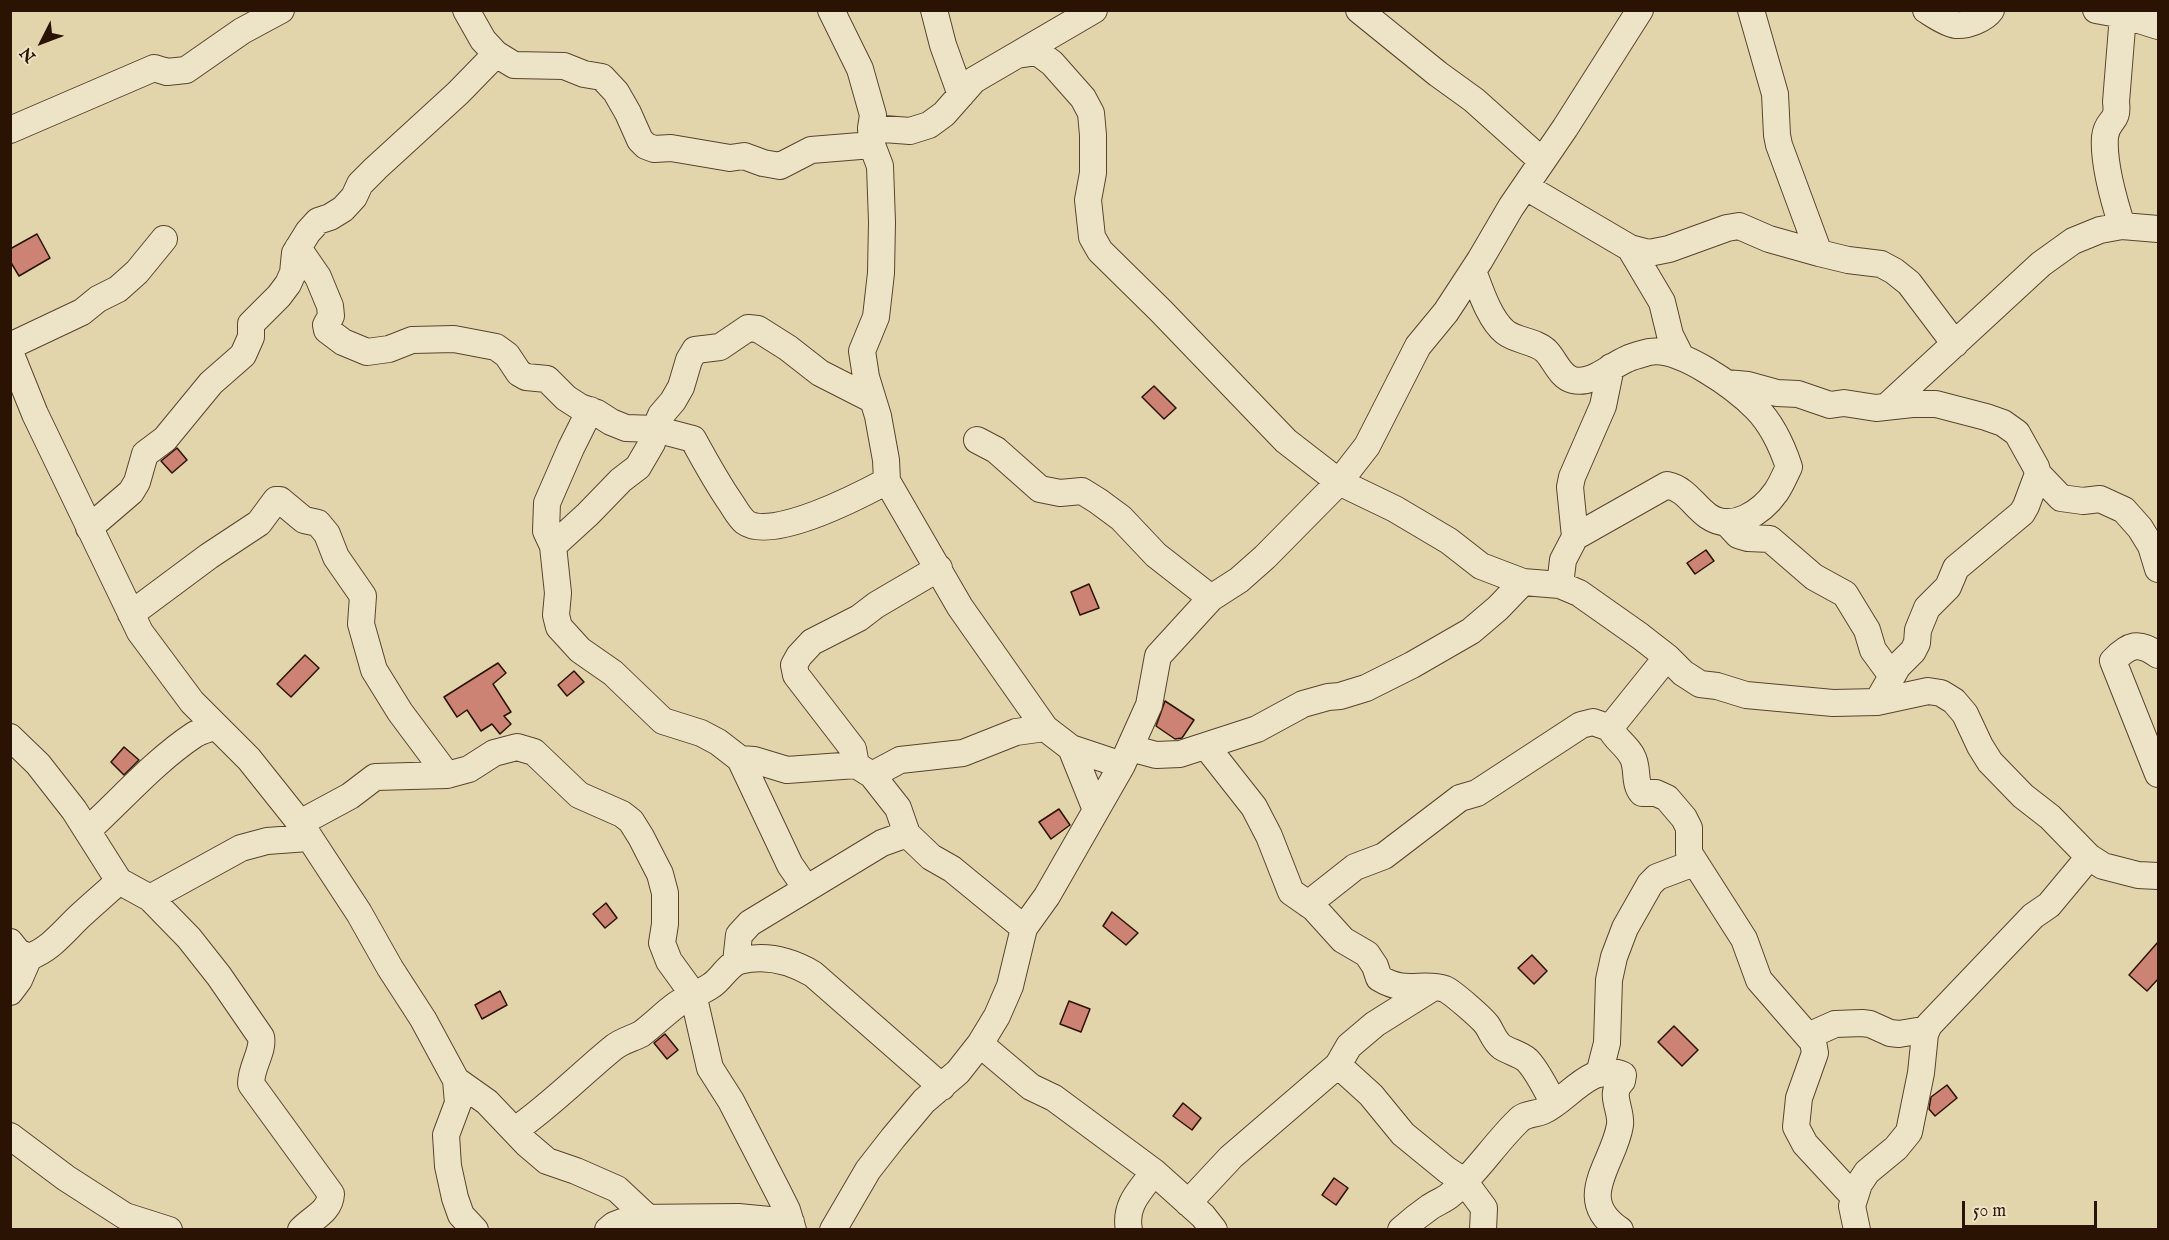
<!DOCTYPE html>
<style>
body{margin:0}
#map{position:relative;width:2169px;height:1240px;overflow:hidden;background:#e3d5ab;font-family:"IM FELL English",serif}
canvas{display:block}
.frame{position:absolute;inset:0;border:12px solid #2b1304;pointer-events:none}
.north{position:absolute;left:12px;top:12px;width:60px;height:60px;-webkit-text-stroke:4px #ede4c8;paint-order:stroke;rotate:228deg;font-size:16px;font-weight:700;line-height:24px;text-align:center;color:#2b1304}
.north::after{content:'';display:block;margin:auto;width:21px;height:27px;background:#2b1304;clip-path:polygon(50% 0,100% 100%,50% 72%,0 100%)}
.scale{position:absolute;left:1962px;top:1201px;width:135px;height:27px;box-sizing:border-box;border:3px solid #2b1304;border-top:0;padding-left:8px;font-size:18px;line-height:21px;white-space:nowrap;color:#2b1304;-webkit-text-stroke:4px #ede4c8;paint-order:stroke}
</style>
<div id="map">
<canvas width="2169" height="1240"></canvas>
<div class="frame"></div>
<div class="north">N</div>
<div class="scale">50 m</div>
</div>
<script>
const context = document.querySelector('canvas').getContext('2d');
context.lineJoin = 'round';
function paint(path, color) {
  context.fillStyle = color;
  context.fill(path, 'evenodd');
}
function stroke(path, color, width, dash) {
  context.strokeStyle = color;
  context.lineWidth = width;
  context.lineCap = dash ? 'butt' : 'round';
  context.setLineDash(dash || []);
  context.stroke(path);
}
const building = new Path2D(`
 M 37,234 L 50,258 L 19,276 L 10,261 L 10,249 Z
 M 1154,386 L 1176,408 L 1164,419 L 1142,397 Z
 M 177,448 L 187,460 L 172,473 L 161,461 Z
 M 1706,550 L 1714,561 L 1695,574 L 1687,563 Z
 M 1089,584 L 1099,608 L 1080,615 L 1071,592 Z
 M 305,655 L 319,668 L 291,697 L 277,684 Z
 M 498,663 L 506,673 L 493,684 L 511,712 L 504,716 L 511,724 L 500,734 L 492,724 L 481,731 L 467,710 L 457,717 L 444,697 Z
 M 574,671 L 584,682 L 567,696 L 558,685 Z
 M 1165,701 L 1194,720 L 1182,738 L 1175,739 L 1156,726 Z
 M 124,747 L 139,760 L 124,775 L 111,762 Z
 M 1059,809 L 1070,825 L 1051,839 L 1039,822 Z
 M 606,903 L 617,918 L 605,928 L 593,914 Z
 M 1112,912 L 1138,933 L 1126,945 L 1103,926 Z
 M 2158,942 L 2158,979 L 2147,991 L 2129,975 Z
 M 1532,955 L 1547,971 L 1534,984 L 1518,968 Z
 M 500,991 L 507,1005 L 482,1019 L 475,1005 Z
 M 1069,1001 L 1090,1009 L 1081,1032 L 1060,1024 Z
 M 1674,1026 L 1698,1050 L 1682,1066 L 1658,1042 Z
 M 665,1034 L 678,1050 L 667,1059 L 654,1043 Z
 M 1947,1085 L 1957,1098 L 1935,1116 L 1929,1109 L 1931,1097 Z
 M 1183,1103 L 1201,1118 L 1192,1130 L 1173,1116 Z
 M 1334,1178 L 1348,1188 L 1336,1205 L 1322,1195 Z`);
const minor = new Path2D(`
 M 466,10 L 483,40 L 496,54 L 514,65 L 564,66 L 584,74 L 602,77 L 616,92 L 628,113 L 640,140 L 646,146 L 654,149 L 671,148 L 730,158 L 744,156 L 763,163 L 780,166 L 811,150 L 872,145
 M 831,10 L 860,69 L 873,115 L 871,128 L 872,145 L 880,166 L 882,222 L 881,273 L 876,317 L 862,351 L 866,377 L 878,416 L 886,460 L 887,481 L 960,607 L 1045,728 L 1071,748 L 1122,765
 M 934,10 L 943,45 L 961,95
 M 1359,10 L 1438,74 L 1474,100 L 1542,161
 M 1751,10 L 1775,94 L 1777,135 L 1779,145 L 1819,253
 M 1926,10 C 1934,15 1947,24 1956,25 C 1967,26 1985,19 1991,10
 M 2096,10 L 2123,15 L 2158,26
 M 1017,55 L 1037,52 L 1052,63 L 1083,98 L 1091,113 L 1093,135 L 1093,173 L 1088,200 L 1092,237 L 1100,251 L 1161,311 L 1286,441 L 1339,482 L 1395,509 L 1449,541 L 1481,566 L 1523,582 L 1560,585 L 1579,593 L 1640,636 L 1667,657 L 1683,673 L 1700,684 L 1717,686 L 1746,695 L 1833,703 L 1877,702 L 1928,691 L 1941,693 L 1954,701 L 1965,714 L 1980,746 L 1990,762 L 2023,796 L 2050,817 L 2089,857 L 2103,866 L 2138,875 L 2158,876
 M 871,128 L 910,131 L 929,125 L 944,114 L 974,80 L 1094,10
 M 10,130 L 154,68 L 167,72 L 186,70 L 242,31 L 281,10
 M 1526,187 L 1630,248 L 1649,253 L 1669,249 L 1727,228 L 1739,226 L 1769,239 L 1819,253 L 1848,260 L 1881,264 L 1894,271 L 1909,283 L 1955,344
 M 2122,226 C 2114,201 2103,163 2105,137 C 2107,118 2119,124 2116,102 L 2123,15
 M 298,248 L 318,277 L 330,306 L 331,316 L 326,325 L 327,330 L 343,342 L 367,352 L 389,349 L 412,340 L 454,339 L 496,347 L 507,355 L 519,373 L 526,377 L 547,379 L 566,398 L 580,407 L 597,413 L 611,422 L 626,428 L 655,429 L 693,439 C 705,461 717,483 731,503 C 735,509 739,517 745,522 C 771,542 861,495 887,481
 M 1630,248 L 1662,302 L 1670,335 L 1680,355
 M 1473,271 C 1480,289 1489,319 1505,332 C 1516,341 1536,341 1546,351 C 1555,360 1560,377 1573,380 C 1592,385 1610,366 1627,359 C 1633,356 1642,354 1649,352 C 1679,346 1735,387 1756,408 C 1772,424 1782,446 1789,467 C 1785,475 1781,485 1776,492 C 1762,512 1732,533 1708,516 C 1693,505 1686,489 1667,485 L 1575,537 L 1563,560 L 1560,585
 M 10,346 L 82,312 L 98,299 L 118,289 L 137,272 L 164,239
 M 10,352 L 35,414 L 140,632 L 192,702 L 249,759 L 300,823 L 359,913 L 390,968 L 423,1019 L 456,1080 L 487,1102 L 527,1144 L 547,1161 L 576,1171 L 617,1189 L 648,1218 L 656,1230
 M 1726,383 L 1748,385 L 1777,393 L 1798,394 L 1830,405 L 1844,403 L 1876,408 L 1912,404 L 1936,404 L 1986,417 L 2003,423 L 2017,433 L 2036,467 L 2038,474 L 2061,498 L 2083,501 L 2100,499 L 2124,510 L 2140,528 L 2151,546 L 2158,569
 M 1886,407 L 2041,264 L 2073,241 L 2100,230 L 2122,226 L 2158,229
 M 590,410 L 571,448 L 547,503 L 546,531 L 553,546 L 558,593 L 556,615 L 559,627 L 580,650 L 613,673 L 663,721 L 701,733 L 718,742 L 740,759 L 790,865 L 806,888
 M 977,440 L 996,450 L 1040,489 L 1060,493 L 1082,491 L 1098,501 L 1121,518 L 1156,555 L 1211,598
 M 1726,522 L 1738,535 L 1748,538 L 1770,539 L 1814,577 L 1845,594 L 1867,630 L 1873,650 L 1892,676
 M 89,528 L 131,492 L 137,482 L 145,454 L 165,439 L 211,383 L 243,355 L 251,337 L 251,324 L 279,296 L 288,284 L 293,273 L 295,253 L 308,232 L 318,221 L 330,217 L 343,209 L 354,197 L 360,184 L 376,168 L 458,93 L 496,54
 M 1575,537 L 1570,487 L 1572,477 L 1603,406 L 1611,367
 M 553,546 L 588,514 L 621,480 L 638,467 L 652,443 L 655,429 L 661,415 L 673,401 L 681,387 L 689,360 L 695,350 L 720,347 L 748,328 L 758,329 L 788,348 L 820,373 L 873,400
 M 939,568 L 876,605 L 859,618 L 812,642 L 799,656 L 794,665 L 796,675 L 853,749 L 856,765 L 872,775 L 898,808 L 907,834 L 931,857 L 952,869 L 1024,928
 M 131,614 L 209,556 L 259,523 L 276,500 L 280,500 L 304,520 L 318,523 L 327,534 L 336,557 L 363,596 L 361,624 L 374,670 L 400,712 L 447,775
 M 2158,655 C 2139,641 2129,644 2113,661 L 2158,774
 M 1877,702 L 1898,666 L 1913,651 L 1917,643 L 1918,630 L 1927,608 L 1948,587 L 1956,568 L 2022,513 L 2026,506 L 2038,474
 M 1610,728 L 1667,657
 M 10,737 L 38,764 L 74,810 L 119,881 L 150,898 L 189,938 L 219,976 L 261,1037 C 264,1051 251,1066 251,1084 L 331,1194 C 330,1212 312,1218 301,1230
 M 1206,746 L 1254,807 L 1269,836 L 1291,892 L 1314,908 L 1343,940 L 1367,954 L 1375,966 L 1379,978 C 1407,995 1421,981 1445,989 C 1452,992 1482,1018 1487,1025 C 1492,1032 1494,1041 1502,1047 C 1510,1052 1520,1054 1527,1060 C 1538,1071 1546,1090 1554,1103
 M 1071,748 L 1096,810
 M 1130,748 L 1156,755 L 1180,754 L 1257,729 L 1303,704 L 1328,697 L 1340,696 L 1366,688 L 1412,665 L 1471,631 L 1498,608 L 1523,582
 M 740,759 L 754,760 L 787,770 L 856,765
 M 872,775 L 900,760 L 963,753 L 1016,732 L 1045,728
 M 300,823 L 350,796 L 375,777 L 447,775 L 469,769 L 494,753 L 517,747 L 534,752 L 579,795 L 622,814 L 631,821 L 641,837 L 660,874 L 665,893 L 665,924 L 662,943 L 669,961 L 693,994 L 710,1068 L 731,1101 L 778,1192 L 787,1210 L 793,1230
 M 88,830 C 123,798 155,761 194,735 C 200,731 209,729 216,726
 M 150,898 L 241,848 L 267,841 L 308,838
 M 1308,904 L 1355,867 L 1384,856 L 1460,798 L 1477,793 L 1581,725 L 1593,722 L 1610,728 C 1615,739 1626,745 1632,756 C 1639,768 1633,782 1642,793 L 1656,793 L 1667,798 L 1684,818 L 1689,828 L 1689,853 L 1744,939 L 1759,980 L 1813,1042 L 1815,1053 L 1799,1098 L 1796,1127 L 1805,1144 L 1854,1197
 M 10,942 L 18,952 L 29,957 C 51,949 63,932 80,916 C 93,904 106,893 119,881
 M 736,962 L 739,935 L 750,923 L 882,843 L 907,834
 M 10,992 L 19,980 L 29,957
 M 1808,1036 L 1835,1024 L 1862,1023 L 1870,1024 L 1890,1033 L 1899,1034 L 1917,1031 L 1925,1034
 M 980,1044 L 1031,1087 L 1054,1098 L 1154,1172 L 1203,1216 L 1214,1230
 M 1338,1065 L 1371,1095 L 1403,1134 L 1447,1170 L 1464,1181 L 1484,1208 L 1483,1230
 M 1599,1074 L 1607,1043 L 1609,980 L 1614,957 L 1625,928 L 1650,884 L 1657,877 L 1694,863
 M 456,1080 L 458,1103 L 446,1135 L 448,1166 L 455,1198 L 461,1215 L 475,1230
 M 515,1130 C 550,1106 580,1075 613,1048 C 621,1041 631,1039 641,1034 C 653,1025 664,1014 676,1005 C 687,997 701,993 712,985 C 721,979 728,965 739,961 C 765,954 791,961 813,974 L 942,1087
 M 10,1136 L 66,1178 L 125,1216 L 169,1230
 M 1188,1203 L 1231,1157 L 1338,1065 L 1349,1046 L 1375,1024 L 1434,987
 M 608,1230 L 614,1225 L 632,1218 L 738,1217 L 791,1222
 M 833,1230 L 868,1170 L 893,1138 L 924,1101 L 958,1072 L 980,1044 L 997,1016 L 1010,986 L 1024,928 L 1047,896 L 1122,765 L 1149,705 L 1158,656 L 1211,598 L 1239,580 L 1265,557 L 1339,482 L 1367,446 L 1418,346 L 1446,312 L 1480,260 L 1511,207 L 1565,128 L 1640,10
 M 1129,1230 C 1124,1205 1140,1191 1154,1172
 M 1401,1230 C 1410,1222 1420,1214 1430,1207 C 1436,1203 1444,1200 1450,1195 C 1476,1174 1494,1144 1518,1121 C 1525,1113 1534,1115 1543,1111 C 1568,1100 1591,1061 1623,1075 L 1622,1081 C 1608,1094 1622,1109 1620,1125 C 1614,1164 1573,1199 1620,1230
 M 1857,1230 L 1852,1206 L 1859,1184 L 1867,1172 L 1896,1148 L 1909,1132 L 1921,1073 L 1925,1034 L 1929,1025 L 2033,916 L 2049,905 L 2089,857`);
paint(building, '#cc8373');
stroke(building, '#2b1304', 1.5);
stroke(minor, '#59442e', 28);
stroke(minor, '#ede4c8', 26);
</script>
